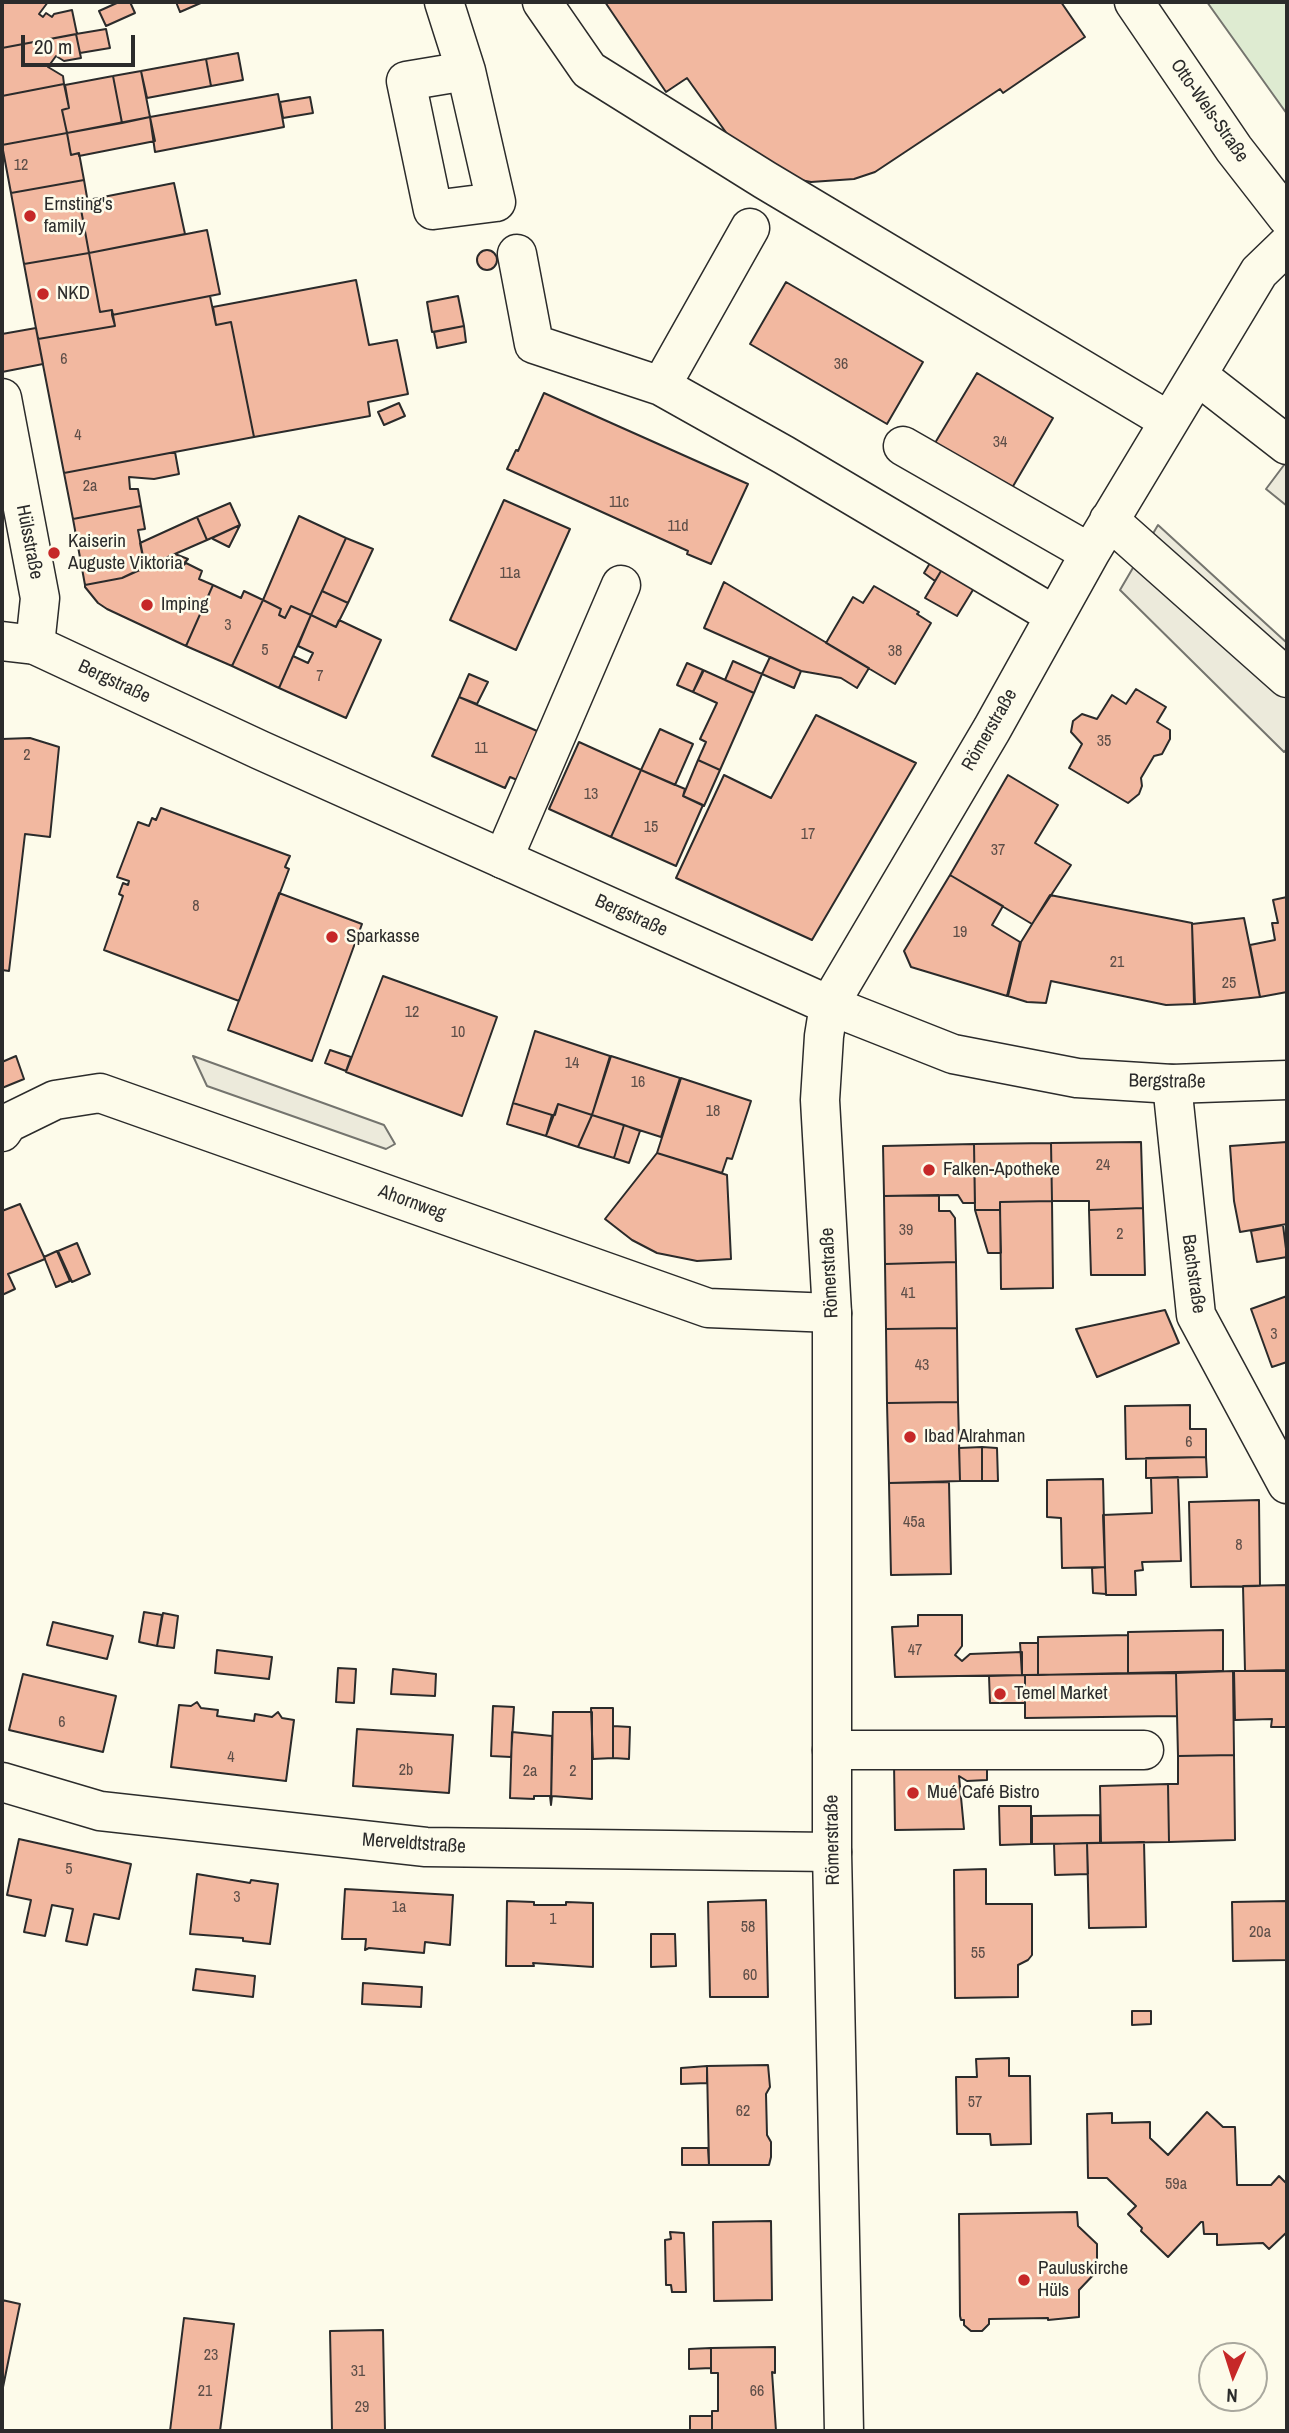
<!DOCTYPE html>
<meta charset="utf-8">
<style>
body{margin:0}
#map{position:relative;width:1289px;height:2433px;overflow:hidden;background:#fdfbea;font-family:"Archivo Narrow",sans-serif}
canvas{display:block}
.frame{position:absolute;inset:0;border:4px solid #2b2b2b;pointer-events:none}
.north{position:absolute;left:1198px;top:2342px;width:70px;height:70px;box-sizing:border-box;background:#fdfbea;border:2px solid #a9a89e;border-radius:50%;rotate:183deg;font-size:19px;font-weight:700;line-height:28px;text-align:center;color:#2b2b2b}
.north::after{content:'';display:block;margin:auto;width:24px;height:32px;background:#c62828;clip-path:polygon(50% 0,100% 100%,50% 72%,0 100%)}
.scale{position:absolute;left:21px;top:35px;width:114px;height:32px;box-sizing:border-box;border:4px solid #2b2b2b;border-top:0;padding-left:9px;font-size:21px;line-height:24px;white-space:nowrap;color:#2b2b2b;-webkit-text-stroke:5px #fdfbea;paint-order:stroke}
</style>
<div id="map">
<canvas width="1289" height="2433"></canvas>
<div class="frame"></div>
<div class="north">N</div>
<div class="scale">20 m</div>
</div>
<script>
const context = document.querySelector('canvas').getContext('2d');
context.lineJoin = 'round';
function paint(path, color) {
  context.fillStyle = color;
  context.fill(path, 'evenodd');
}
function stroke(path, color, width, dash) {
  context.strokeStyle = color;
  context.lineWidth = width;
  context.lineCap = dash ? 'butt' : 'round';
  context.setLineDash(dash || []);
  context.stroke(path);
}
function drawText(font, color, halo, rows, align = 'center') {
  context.font = font + ' "Archivo Narrow",sans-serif';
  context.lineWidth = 5;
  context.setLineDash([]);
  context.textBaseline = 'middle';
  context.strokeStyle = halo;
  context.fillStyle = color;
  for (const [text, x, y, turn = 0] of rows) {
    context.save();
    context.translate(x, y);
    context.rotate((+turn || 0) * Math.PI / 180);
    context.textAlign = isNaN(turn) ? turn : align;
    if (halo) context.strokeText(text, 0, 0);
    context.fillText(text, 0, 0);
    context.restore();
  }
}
const green = new Path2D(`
 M 1207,2 L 1287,2 L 1287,114 Z`);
const parking = new Path2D(`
 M 1287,461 L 1287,506 L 1266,489 Z
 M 1158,525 L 1287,643 L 1287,749 L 1284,752 L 1120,590 Z
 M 193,1056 L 384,1125 L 395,1144 L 386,1149 L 207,1086 Z`);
const building = new Path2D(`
 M 2,2 L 48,2 L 39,14 L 43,17 L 46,13 L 52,17 L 54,14 L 72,10 L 77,34 L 2,48 Z
 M 119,2 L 130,2 L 135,13 L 106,26 L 99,11 Z
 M 176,2 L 203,2 L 180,12 Z
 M 605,2 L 1061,2 L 1085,37 L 1003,93 L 1000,89 L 875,172 L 854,179 L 811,182 L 790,178 L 735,145 L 687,78 L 666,92 Z
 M 106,29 L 110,48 L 80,53 L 76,34 Z
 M 76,34 L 81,58 L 64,61 L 56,56 L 48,67 L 63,76 L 64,84 L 2,96 L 2,48 Z
 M 238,53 L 243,80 L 211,86 L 206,59 Z
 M 206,59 L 211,86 L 147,98 L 141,71 Z
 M 141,71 L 150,117 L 122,123 L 113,76 Z
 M 113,76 L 122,123 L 67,133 L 62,110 L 69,108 L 65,85 Z
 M 64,84 L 69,108 L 62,110 L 67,133 L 2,145 L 2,96 Z
 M 278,94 L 284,127 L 155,152 L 150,117 Z
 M 310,97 L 313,113 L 283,118 L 280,102 Z
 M 150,117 L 155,141 L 79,156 L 79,153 L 71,155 L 67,133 Z
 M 67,133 L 71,155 L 79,153 L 84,180 L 11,193 L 2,145 Z
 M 84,180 L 88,203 L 80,204 L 89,253 L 24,264 L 11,193 Z
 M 174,183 L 185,234 L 89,253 L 80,204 L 88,203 L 88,200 Z
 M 207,230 L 220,294 L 112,315 L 112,310 L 100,312 L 89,253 Z
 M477 260a10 10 0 1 1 20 0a10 10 0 1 1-20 0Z
 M 89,253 L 100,312 L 112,310 L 115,326 L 38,339 L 24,264 Z
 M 356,280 L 369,345 L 397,340 L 408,394 L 368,402 L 370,416 L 254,437 L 231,322 L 216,325 L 213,307 Z
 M 786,282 L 923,362 L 887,424 L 750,344 Z
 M 210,296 L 216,325 L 231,322 L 254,437 L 64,473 L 38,339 L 115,326 L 112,315 Z
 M 458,296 L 464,326 L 432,332 L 427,302 Z
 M 464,326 L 466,342 L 437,348 L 434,332 Z
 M 36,328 L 43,364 L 2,372 L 2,334 Z
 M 977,373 L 1053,418 L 1012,488 L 935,443 Z
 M 544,393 L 748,484 L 711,564 L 687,554 L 688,551 L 507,469 L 516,450 L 518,451 Z
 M 399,403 L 405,416 L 384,425 L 378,412 Z
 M 175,452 L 179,474 L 154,479 L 129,477 L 130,489 L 138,489 L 141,506 L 73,519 L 64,473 Z
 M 504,500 L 570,529 L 516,650 L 450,620 Z
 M 230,503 L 240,525 L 207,540 L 197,517 Z
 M 141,506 L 145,529 L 138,530 L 145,567 L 122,578 L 85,585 L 73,519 Z
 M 299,516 L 346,538 L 311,615 L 291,606 L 285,618 L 279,615 L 281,609 L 263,600 Z
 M 197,517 L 207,540 L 145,567 L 140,543 Z
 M 240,525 L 229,547 L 213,539 L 212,538 Z
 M 346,538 L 373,549 L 348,603 L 322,591 Z
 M 175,554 L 188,559 L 179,569 L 162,560 Z
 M 933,558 L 944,566 L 935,581 L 924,573 Z
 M 162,560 L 179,569 L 186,563 L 202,571 L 199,579 L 213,585 L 186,646 L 107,609 L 98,603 L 85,587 L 85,585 L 122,578 Z
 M 944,566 L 976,585 L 957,616 L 925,598 Z
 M 724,582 L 869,668 L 857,688 L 841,678 L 801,671 L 704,628 Z
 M 213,585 L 241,598 L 244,591 L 263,600 L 232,666 L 186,646 Z
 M 874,586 L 919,612 L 917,614 L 931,623 L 895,684 L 826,643 L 853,597 L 863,603 Z
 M 322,591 L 348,603 L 336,627 L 311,615 Z
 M 263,600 L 281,609 L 279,615 L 285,618 L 291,606 L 311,615 L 279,688 L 232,666 Z
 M 311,615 L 336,627 L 339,620 L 381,640 L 346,718 L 279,688 L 293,656 L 308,663 L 313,653 L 298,646 Z
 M 770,657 L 801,671 L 794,688 L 762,674 Z
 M 733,661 L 762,674 L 754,693 L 725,680 Z
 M 687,663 L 703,670 L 703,672 L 693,692 L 677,685 Z
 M 703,670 L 754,693 L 720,770 L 698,760 L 706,742 L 700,739 L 717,703 L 693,692 Z
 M 469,674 L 488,682 L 477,704 L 459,697 Z
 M 1136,689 L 1166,707 L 1157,722 L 1170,730 L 1170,739 L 1162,754 L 1154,756 L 1141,778 L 1142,786 L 1139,794 L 1128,803 L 1069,768 L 1082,744 L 1071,732 L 1073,721 L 1082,714 L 1097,719 L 1112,695 L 1126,704 Z
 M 459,697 L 544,734 L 522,782 L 510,777 L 505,788 L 432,756 Z
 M 816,715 L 916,763 L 812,940 L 676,878 L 724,775 L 771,798 Z
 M 660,729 L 693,744 L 675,785 L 641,770 Z
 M 30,738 L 59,747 L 50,837 L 25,834 L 9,971 L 2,970 L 2,739 Z
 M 579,742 L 641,770 L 611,837 L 549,809 Z
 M 698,760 L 720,770 L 704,806 L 683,796 Z
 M 641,770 L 685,789 L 683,796 L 703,805 L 676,866 L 611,837 Z
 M 1008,775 L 1058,805 L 1035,843 L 1071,865 L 1032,924 L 950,875 Z
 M 161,808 L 290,856 L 285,867 L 289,869 L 239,1001 L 104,950 L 123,896 L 119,894 L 123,883 L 128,885 L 129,881 L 117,877 L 138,822 L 149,826 L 152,818 L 156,820 Z
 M 950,875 L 1003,906 L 992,925 L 1020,942 L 1007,996 L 911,967 L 904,951 Z
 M 279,893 L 362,924 L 312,1061 L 228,1030 Z
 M 1050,895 L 1192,923 L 1194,1004 L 1166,1005 L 1051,981 L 1046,1003 L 1027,1002 L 1008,996 L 1021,942 Z
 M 1287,897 L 1287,992 L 1260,997 L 1250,945 L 1275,940 L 1272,923 L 1278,923 L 1273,900 Z
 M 1244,918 L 1260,997 L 1195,1004 L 1192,924 Z
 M 383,976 L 497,1017 L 462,1116 L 346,1072 Z
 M 535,1031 L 610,1056 L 592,1115 L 558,1104 L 555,1115 L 552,1115 L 513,1103 Z
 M 330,1050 L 351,1057 L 346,1071 L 325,1063 Z
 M 16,1056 L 24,1079 L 2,1088 L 2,1062 Z
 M 611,1056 L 680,1078 L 661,1137 L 592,1115 Z
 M 681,1078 L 751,1101 L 732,1159 L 727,1158 L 722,1173 L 657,1153 Z
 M 513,1103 L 552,1115 L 546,1136 L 507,1124 Z
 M 558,1104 L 592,1115 L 578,1147 L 546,1136 Z
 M 592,1115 L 624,1125 L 614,1158 L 578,1147 Z
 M 624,1125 L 640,1131 L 629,1163 L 614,1158 Z
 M 1141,1142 L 1143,1208 L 1089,1210 L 1089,1201 L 1052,1201 L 1051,1143 Z
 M 1287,1142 L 1287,1224 L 1240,1232 L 1234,1201 L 1230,1146 Z
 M 1051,1143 L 1052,1201 L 1000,1202 L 1000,1210 L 975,1210 L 974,1144 Z
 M 974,1144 L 975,1203 L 963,1203 L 958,1195 L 884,1196 L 883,1146 Z
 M 657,1153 L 727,1175 L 731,1259 L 697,1261 L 657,1253 L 632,1240 L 605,1219 Z
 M 939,1195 L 939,1211 L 950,1211 L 955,1218 L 956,1262 L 885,1264 L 884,1196 Z
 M 1052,1201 L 1053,1288 L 1001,1289 L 1000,1202 Z
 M 20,1204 L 45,1259 L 8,1274 L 15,1289 L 2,1295 L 2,1211 Z
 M 1143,1208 L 1145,1275 L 1091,1275 L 1089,1210 Z
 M 975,1210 L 1000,1210 L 1001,1253 L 988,1253 Z
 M 1283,1225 L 1287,1257 L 1257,1262 L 1251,1231 Z
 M 77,1243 L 90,1274 L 72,1282 L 58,1251 Z
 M 57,1251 L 70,1281 L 56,1287 L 44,1257 Z
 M 956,1262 L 957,1328 L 886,1329 L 885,1264 Z
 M 1287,1296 L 1287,1362 L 1272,1367 L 1251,1309 Z
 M 1165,1310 L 1179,1343 L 1097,1377 L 1076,1329 Z
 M 957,1328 L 958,1402 L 887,1403 L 886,1329 Z
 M 958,1402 L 960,1481 L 889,1483 L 887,1403 Z
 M 1190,1405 L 1190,1429 L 1206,1429 L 1206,1457 L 1126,1459 L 1125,1406 Z
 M 982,1447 L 982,1481 L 960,1481 L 959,1448 Z
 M 982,1447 L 997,1448 L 998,1481 L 982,1481 Z
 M 1206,1457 L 1207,1477 L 1146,1478 L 1146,1458 Z
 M 1178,1477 L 1181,1561 L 1142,1562 L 1143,1570 L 1135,1571 L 1136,1595 L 1106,1595 L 1103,1515 L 1152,1513 L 1151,1478 Z
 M 1103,1479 L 1105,1567 L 1062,1568 L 1061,1518 L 1047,1517 L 1047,1480 Z
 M 949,1482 L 951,1574 L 891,1575 L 889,1483 Z
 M 1259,1500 L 1260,1586 L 1191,1587 L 1189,1502 Z
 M 1105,1567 L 1106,1594 L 1093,1593 L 1092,1568 Z
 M 1287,1585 L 1287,1670 L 1245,1671 L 1243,1586 Z
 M 144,1612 L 162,1615 L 157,1646 L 139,1642 Z
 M 163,1613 L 178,1616 L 174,1648 L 157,1646 Z
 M 918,1615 L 962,1615 L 962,1646 L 955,1655 L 962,1661 L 970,1654 L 1022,1652 L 1022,1675 L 895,1677 L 892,1627 L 918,1626 Z
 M 53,1622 L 113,1636 L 107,1659 L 47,1645 Z
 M 1223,1630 L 1223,1671 L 1128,1673 L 1128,1632 Z
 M 1128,1635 L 1128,1673 L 1038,1675 L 1038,1637 Z
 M 1020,1643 L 1038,1643 L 1038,1675 L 1022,1675 Z
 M 217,1650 L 272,1657 L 269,1679 L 215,1673 Z
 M 338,1668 L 356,1669 L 354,1703 L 336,1702 Z
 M 393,1669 L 436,1674 L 435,1696 L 391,1694 Z
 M 1233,1671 L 1234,1755 L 1178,1756 L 1176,1673 Z
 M 1234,1671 L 1287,1671 L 1287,1727 L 1271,1727 L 1272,1719 L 1235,1720 Z
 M 1176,1673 L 1177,1716 L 1025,1718 L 1025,1675 Z
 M 23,1674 L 116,1696 L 103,1752 L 9,1730 Z
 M 1025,1675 L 1025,1703 L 990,1703 L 989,1676 Z
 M 197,1702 L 201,1708 L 218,1710 L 217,1716 L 254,1721 L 255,1714 L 272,1717 L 278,1712 L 282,1718 L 294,1720 L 286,1781 L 171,1767 L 179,1705 L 191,1706 Z
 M 493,1706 L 514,1707 L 511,1757 L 491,1756 Z
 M 591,1708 L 613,1708 L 613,1758 L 593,1759 Z
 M 553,1712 L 592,1712 L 592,1799 L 552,1796 L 551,1805 Z
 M 613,1726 L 630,1727 L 629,1759 L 613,1758 Z
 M 357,1729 L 453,1735 L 449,1793 L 353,1786 Z
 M 512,1732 L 552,1736 L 551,1805 L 550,1796 L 534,1796 L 534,1799 L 510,1798 Z
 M 1234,1755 L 1235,1840 L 1169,1842 L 1168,1784 L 1178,1784 L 1178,1756 Z
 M 987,1760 L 987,1780 L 967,1781 L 959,1776 L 964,1829 L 895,1830 L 894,1763 Z
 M 1168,1784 L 1169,1842 L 1101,1843 L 1100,1786 Z
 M 999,1806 L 1031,1806 L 1031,1844 L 1000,1845 Z
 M 1100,1815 L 1100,1843 L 1032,1844 L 1032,1816 Z
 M 19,1839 L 131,1864 L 119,1919 L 94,1914 L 87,1945 L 66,1941 L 73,1909 L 52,1905 L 45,1936 L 24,1932 L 31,1900 L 7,1895 Z
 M 1144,1842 L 1146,1927 L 1089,1928 L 1087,1843 Z
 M 1087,1843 L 1088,1874 L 1055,1875 L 1054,1844 Z
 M 986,1869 L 986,1904 L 1032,1904 L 1032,1955 L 1028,1960 L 1018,1965 L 1018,1997 L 955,1998 L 954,1870 Z
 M 197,1874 L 250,1883 L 251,1880 L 278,1884 L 270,1944 L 243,1941 L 243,1938 L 190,1934 Z
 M 345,1889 L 453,1895 L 450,1945 L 425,1942 L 424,1953 L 369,1948 L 365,1950 L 366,1939 L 342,1939 Z
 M 766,1900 L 768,1997 L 710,1997 L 708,1902 Z
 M 507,1901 L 534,1902 L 534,1905 L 566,1905 L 566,1902 L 593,1903 L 593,1967 L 533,1963 L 534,1966 L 506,1966 Z
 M 1287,1901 L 1287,1960 L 1233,1961 L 1232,1902 Z
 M 651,1934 L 675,1934 L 676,1966 L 651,1967 Z
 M 196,1969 L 255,1976 L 253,1997 L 193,1990 Z
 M 363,1983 L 422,1987 L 421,2007 L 362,2004 Z
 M 1132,2011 L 1151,2011 L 1151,2024 L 1132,2025 Z
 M 1009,2058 L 1009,2076 L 1030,2076 L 1031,2144 L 991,2145 L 990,2134 L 957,2134 L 956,2077 L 977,2077 L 976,2059 Z
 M 768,2065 L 770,2087 L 766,2094 L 767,2135 L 771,2142 L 771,2157 L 769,2165 L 709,2165 L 707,2066 Z
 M 707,2066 L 707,2083 L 681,2084 L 681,2068 Z
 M 1207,2112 L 1223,2127 L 1235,2127 L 1237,2185 L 1271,2185 L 1279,2176 L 1287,2184 L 1287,2232 L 1269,2249 L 1263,2243 L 1217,2245 L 1217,2234 L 1204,2234 L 1203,2222 L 1201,2222 L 1168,2257 L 1141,2231 L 1142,2228 L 1128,2214 L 1136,2206 L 1107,2178 L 1088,2178 L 1087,2114 L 1112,2113 L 1112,2123 L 1150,2122 L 1150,2138 L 1168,2155 Z
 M 682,2148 L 708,2148 L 709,2165 L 682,2165 Z
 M 1077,2212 L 1078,2226 L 1097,2244 L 1097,2271 L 1079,2290 L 1079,2317 L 1048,2320 L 1048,2318 L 989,2319 L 989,2324 L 982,2331 L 971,2331 L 964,2325 L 964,2320 L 961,2320 L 960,2316 L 959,2214 Z
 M 771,2221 L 772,2300 L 714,2301 L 713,2222 Z
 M 670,2232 L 684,2233 L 686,2292 L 672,2292 L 671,2285 L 666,2285 L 665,2240 L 671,2239 Z
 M 2,2300 L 20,2304 L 2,2392 Z
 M 184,2318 L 234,2324 L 220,2431 L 170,2431 Z
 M 383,2330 L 385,2431 L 332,2431 L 330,2331 Z
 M 775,2347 L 775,2373 L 772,2372 L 776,2431 L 712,2431 L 712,2411 L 718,2411 L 718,2373 L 711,2373 L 711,2348 Z
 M 711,2348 L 711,2368 L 689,2369 L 689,2349 Z
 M 690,2416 L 712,2416 L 712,2431 L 690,2431 Z`);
const minor = new Path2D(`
 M 444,2 L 466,71 L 496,202 L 433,210 L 406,81 L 466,71
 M 542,2 L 589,70 L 765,180 L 1169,421
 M 517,254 L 534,344 L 661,386 L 784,455 L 1054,615
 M 1197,375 L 1287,445
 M 661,386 L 750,228
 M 2,398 L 40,598 L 35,645
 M 903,446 L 1090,553
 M 1109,520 L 1287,678
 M 503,859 L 621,585
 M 829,1005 L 992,729 L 1090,553 L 1259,272 L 1287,245
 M 1172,1084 L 1196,1315 L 1287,1484
 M 2,1132 L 8,1123 L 55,1100 L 100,1093 L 708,1308 L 832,1313
 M 832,1750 L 1144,1750
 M 2,1782 L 100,1811 L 426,1847 L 832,1852`);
const major = new Path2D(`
 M 1134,2 L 1234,149 L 1287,217
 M 2,641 L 35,645 L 260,750 L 829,1005 L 953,1054 L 1077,1078 L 1172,1084 L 1287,1080
 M 829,1005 L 824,1036 L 820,1100 L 832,1313 L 832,1852 L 844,2431`);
const markers = [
 [30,216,7,"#c62828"],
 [43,294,7,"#c62828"],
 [54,553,7,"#c62828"],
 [147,605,7,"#c62828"],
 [332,937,7,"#c62828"],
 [929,1170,7,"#c62828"],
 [910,1437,7,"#c62828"],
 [1000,1694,7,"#c62828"],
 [913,1793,7,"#c62828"],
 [1024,2280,7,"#c62828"]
];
const numberNames = [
 ["12",21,166],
 ["6",64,360],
 ["36",841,365],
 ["4",78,436],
 ["34",1000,443],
 ["2a",90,487],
 ["11c",619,503],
 ["11d",678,527],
 ["11a",510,574],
 ["3",228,626],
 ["5",265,651],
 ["38",895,652],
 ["7",320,677],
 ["35",1104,742],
 ["11",481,749],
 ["2",27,756],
 ["13",591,795],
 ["15",651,828],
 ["17",808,835],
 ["37",998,851],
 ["8",196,907],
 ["19",960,933],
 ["21",1117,963],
 ["25",1229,984],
 ["12",412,1013],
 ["10",458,1033],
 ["14",572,1064],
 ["16",638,1083],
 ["18",713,1112],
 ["24",1103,1166],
 ["39",906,1231],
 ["2",1120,1235],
 ["41",908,1294],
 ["3",1274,1335],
 ["43",922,1366],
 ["6",1189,1443],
 ["45a",914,1523],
 ["8",1239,1546],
 ["47",915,1651],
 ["6",62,1723],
 ["4",231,1758],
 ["2b",406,1771],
 ["2a",530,1772],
 ["2",573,1772],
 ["5",69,1870],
 ["3",237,1898],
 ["1a",399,1908],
 ["1",553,1920],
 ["58",748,1928],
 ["20a",1260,1933],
 ["55",978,1954],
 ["60",750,1976],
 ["57",975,2103],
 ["62",743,2112],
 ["59a",1176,2185],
 ["23",211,2356],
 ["31",358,2372],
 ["21",205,2392],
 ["66",757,2392],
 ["29",362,2408]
];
const streetNames = [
 ["Otto-Wels-Straße",1209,111,55],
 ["Hülsstraße",29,542,79],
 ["Bergstraße",114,682,25],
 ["Römerstraße",990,730,-60],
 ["Bergstraße",631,916,24],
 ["Bergstraße",1167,1082,1],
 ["Ahornweg",412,1203,20],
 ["Römerstraße",830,1273,-93],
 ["Bachstraße",1193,1274,82],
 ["Römerstraße",833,1840,-91],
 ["Merveldtstraße",414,1844,4]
];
const poiNames = [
 ["Ernsting's",44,205],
 ["family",44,227],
 ["NKD",57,294],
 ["Kaiserin",68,542],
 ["Auguste Viktoria",68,564],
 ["Imping",161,605],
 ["Sparkasse",346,937],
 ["Falken-Apotheke",943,1170],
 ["Ibad Alrahman",924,1437],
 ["Temel Market",1014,1694],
 ["Mué Café Bistro",927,1793],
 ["Pauluskirche",1038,2269],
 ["Hüls",1038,2291]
];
paint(green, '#deebd1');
stroke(green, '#74746e', 2);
paint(parking, '#eceadb');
stroke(parking, '#74746e', 2);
paint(building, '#f2b8a0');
stroke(building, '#2b2b2b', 2);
stroke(minor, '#2b2b2b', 41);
stroke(major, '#2b2b2b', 41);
stroke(minor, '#fdfbea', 38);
stroke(major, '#fdfbea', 38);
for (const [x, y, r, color] of markers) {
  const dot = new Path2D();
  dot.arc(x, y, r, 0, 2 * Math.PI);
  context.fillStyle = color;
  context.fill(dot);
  stroke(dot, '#fdfbea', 2.5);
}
drawText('16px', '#5d4e48', null, numberNames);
drawText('19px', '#2b2b2b', '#fdfbea', streetNames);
drawText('19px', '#2b2b2b', '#fdfbea', poiNames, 'left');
</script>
